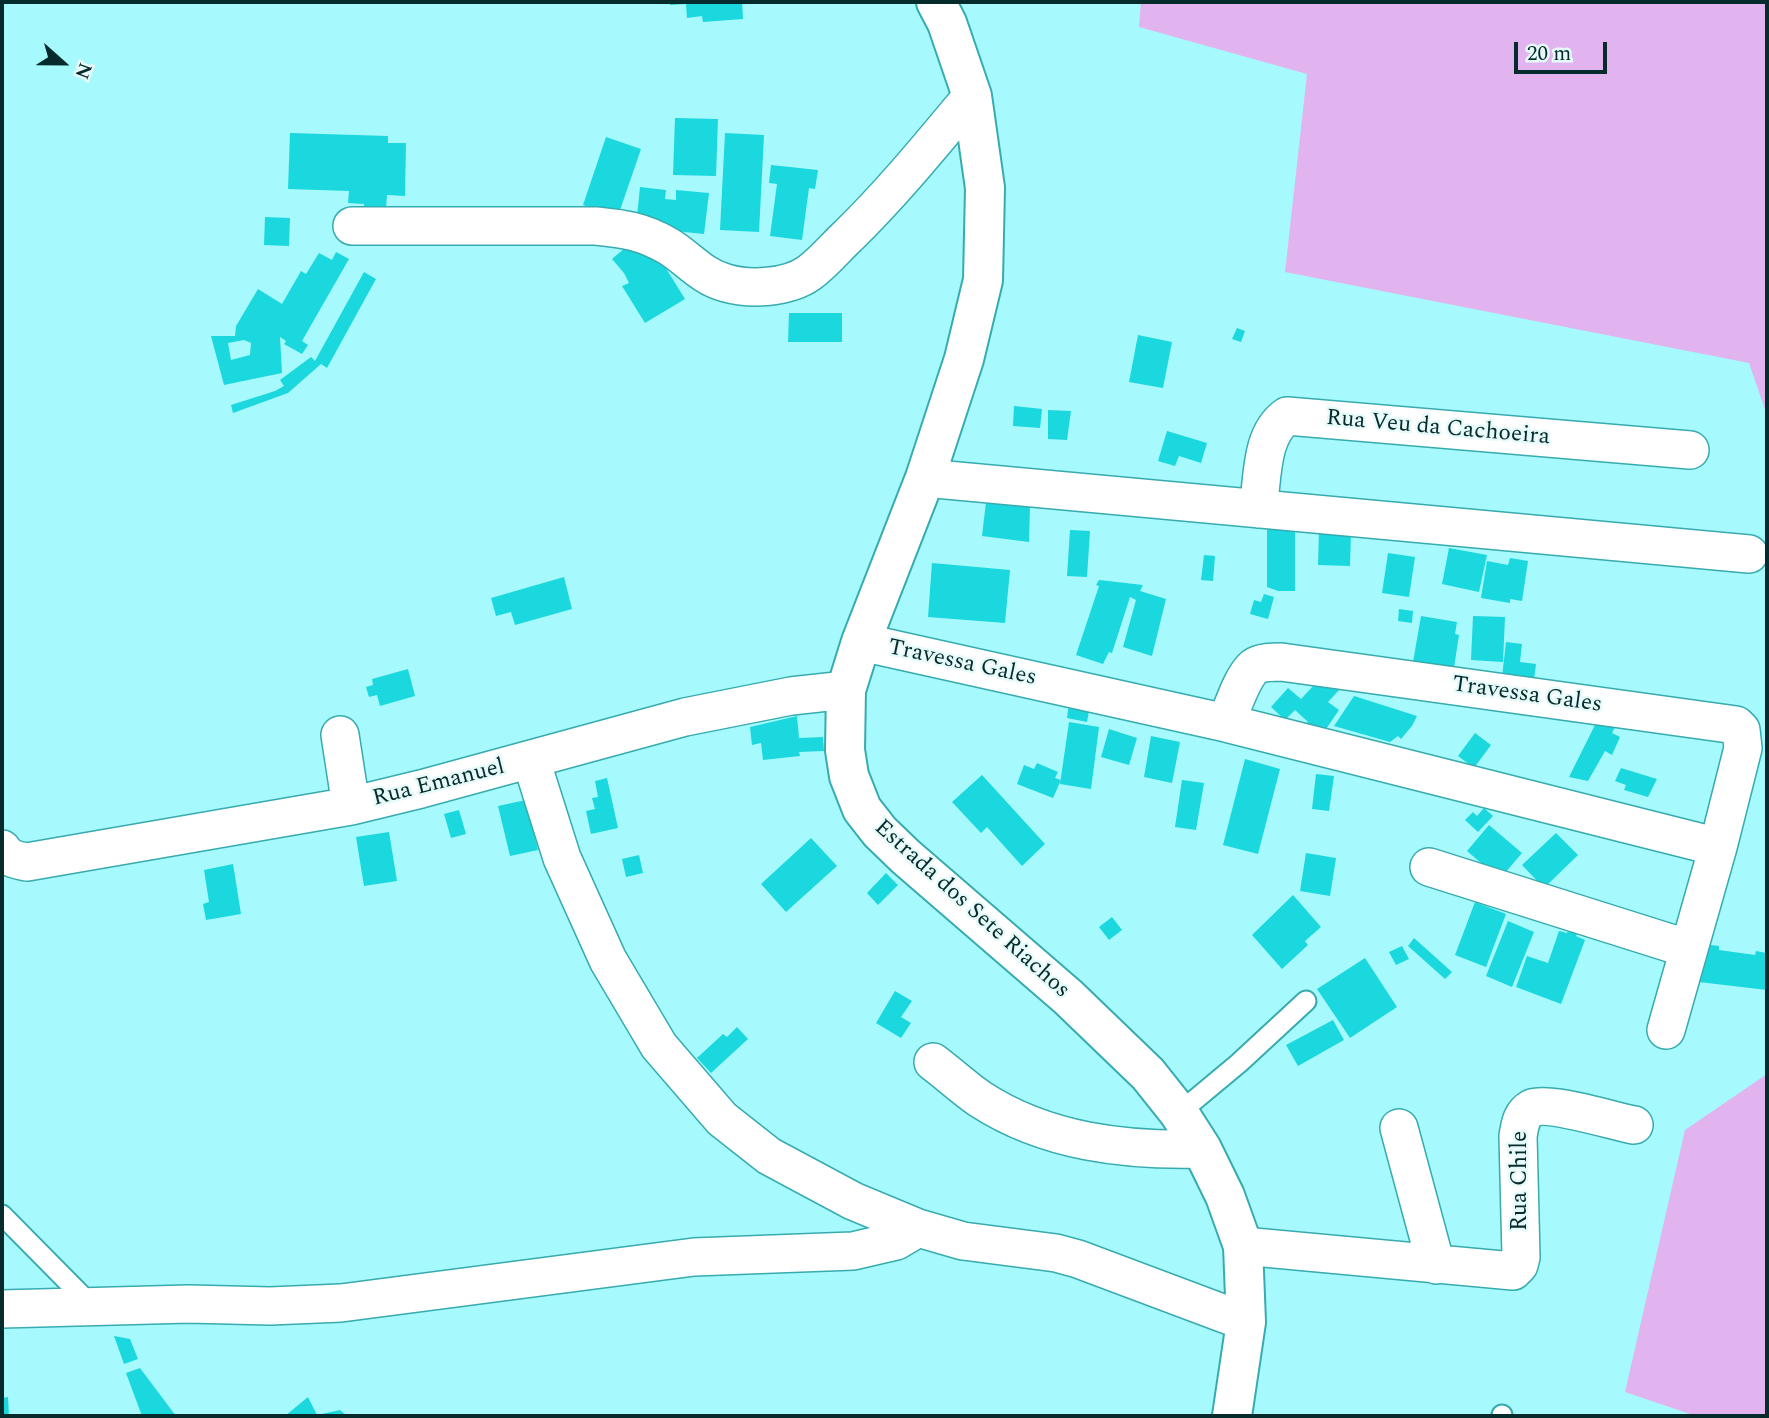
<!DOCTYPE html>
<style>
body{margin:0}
#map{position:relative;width:1769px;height:1418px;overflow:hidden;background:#a6f9fc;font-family:Spectral,serif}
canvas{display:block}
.frame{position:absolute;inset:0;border:4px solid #062b2c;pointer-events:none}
.north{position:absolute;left:28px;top:28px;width:70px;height:70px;-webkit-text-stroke:5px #e7fafa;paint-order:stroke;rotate:111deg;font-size:19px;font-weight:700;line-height:28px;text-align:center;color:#062b2c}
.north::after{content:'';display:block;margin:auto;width:24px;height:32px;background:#062b2c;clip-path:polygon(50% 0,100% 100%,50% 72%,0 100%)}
.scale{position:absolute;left:1514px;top:42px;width:93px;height:32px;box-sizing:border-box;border:4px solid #062b2c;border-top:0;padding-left:9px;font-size:21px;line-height:24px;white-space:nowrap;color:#062b2c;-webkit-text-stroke:5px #e7fafa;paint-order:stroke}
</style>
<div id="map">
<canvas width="1769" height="1418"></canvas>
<div class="frame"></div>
<div class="north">N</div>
<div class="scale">20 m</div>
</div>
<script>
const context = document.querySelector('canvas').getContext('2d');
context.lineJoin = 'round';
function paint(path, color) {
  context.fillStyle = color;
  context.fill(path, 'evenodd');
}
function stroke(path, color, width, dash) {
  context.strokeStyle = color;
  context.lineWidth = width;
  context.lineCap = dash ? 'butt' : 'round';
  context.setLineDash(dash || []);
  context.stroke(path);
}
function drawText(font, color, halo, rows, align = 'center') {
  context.font = font + ' Spectral,serif';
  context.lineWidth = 5;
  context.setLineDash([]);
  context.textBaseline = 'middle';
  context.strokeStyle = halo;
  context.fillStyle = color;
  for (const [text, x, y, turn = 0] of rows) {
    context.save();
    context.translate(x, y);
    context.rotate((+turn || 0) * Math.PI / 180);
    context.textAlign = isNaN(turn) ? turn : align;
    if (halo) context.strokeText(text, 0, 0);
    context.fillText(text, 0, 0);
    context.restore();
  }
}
const green = new Path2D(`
 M 1141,2 L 1767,2 L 1767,415 L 1749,363 L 1285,272 L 1307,74 L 1139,27 Z
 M 1767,1074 L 1767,1416 L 1696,1416 L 1625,1392 L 1685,1130 Z`);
const building = new Path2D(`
 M 669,2 L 742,2 L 743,19 L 703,22 L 702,16 L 687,18 L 686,4 L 670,5 Z
 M 675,118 L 718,119 L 716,176 L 673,175 Z
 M 290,133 L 388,136 L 388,143 L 406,143 L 405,196 L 387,195 L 386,209 L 375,209 L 364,206 L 364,204 L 348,203 L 349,191 L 288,189 Z
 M 725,133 L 764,135 L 759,232 L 720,230 Z
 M 606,137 L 641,149 L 618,216 L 583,205 Z
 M 771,165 L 818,170 L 815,189 L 809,188 L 802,240 L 770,236 L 777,184 L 769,183 Z
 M 640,187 L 666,190 L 665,199 L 676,200 L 676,190 L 709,193 L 704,234 L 636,227 Z
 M 265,217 L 290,218 L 289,246 L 264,245 Z
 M 632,242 L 643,255 L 654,249 L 685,299 L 645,323 L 622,286 L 629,283 L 624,273 L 612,259 Z
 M 336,252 L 349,259 L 302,341 L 308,345 L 302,354 L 284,344 L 286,341 L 280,337 L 282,373 L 224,385 L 211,336 L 235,336 L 236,326 L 258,289 L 282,304 L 301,271 L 306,274 L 319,253 L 332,260 ZM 244,340 L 251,343 L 250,355 L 231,360 L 228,343 Z
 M 364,272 L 376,279 L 327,368 L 321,364 L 288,393 L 233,413 L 231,405 L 275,391 L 284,386 L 280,380 L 311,357 L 315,361 Z
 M 789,313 L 842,313 L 842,342 L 788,342 Z
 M 1237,328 L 1245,331 L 1241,342 L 1232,339 Z
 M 1138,335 L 1172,342 L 1163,388 L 1129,382 Z
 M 1014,406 L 1042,409 L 1040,428 L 1013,426 Z
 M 1048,410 L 1071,411 L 1067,440 L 1048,439 Z
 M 1167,431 L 1207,443 L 1201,463 L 1179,456 L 1175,466 L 1158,461 Z
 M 986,502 L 1030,506 L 1029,542 L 982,536 Z
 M 1267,529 L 1295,529 L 1295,591 L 1278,591 L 1267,587 Z
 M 1070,530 L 1090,531 L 1087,577 L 1067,576 Z
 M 1319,531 L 1351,532 L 1350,566 L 1318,565 Z
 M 1449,548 L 1487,555 L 1479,592 L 1442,584 Z
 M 1388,553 L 1415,557 L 1409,597 L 1382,593 Z
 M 1204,555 L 1215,556 L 1213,581 L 1201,580 Z
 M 1510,558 L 1528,561 L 1522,601 L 1510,599 L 1510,603 L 1481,598 L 1487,561 L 1508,565 Z
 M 932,563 L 1010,570 L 1005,623 L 928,617 Z
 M 564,577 L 572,609 L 515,625 L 511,612 L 496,616 L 491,598 Z
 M 1099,580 L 1143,585 L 1140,591 L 1166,599 L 1152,656 L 1123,647 L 1136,600 L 1130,597 L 1112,653 L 1109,652 L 1103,664 L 1076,655 L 1099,586 L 1096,585 Z
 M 1264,594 L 1274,597 L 1268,619 L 1250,614 L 1254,600 L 1261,602 Z
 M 1399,609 L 1413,611 L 1412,623 L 1398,621 Z
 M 1421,616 L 1457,622 L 1455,634 L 1459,635 L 1453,674 L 1412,668 Z
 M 1473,616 L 1505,617 L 1503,662 L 1471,660 Z
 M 1506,642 L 1522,644 L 1520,662 L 1536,664 L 1534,680 L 1502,677 Z
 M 408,669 L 415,696 L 380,706 L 377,695 L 369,697 L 366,687 L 373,685 L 372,679 Z
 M 1316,683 L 1342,687 L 1328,702 L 1339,710 L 1322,735 L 1301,729 L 1308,722 L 1295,710 L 1285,720 L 1271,707 L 1288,688 L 1301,699 Z
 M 1070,696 L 1091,700 L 1087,722 L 1067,718 Z
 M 1354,696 L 1417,716 L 1412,726 L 1401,739 L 1398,736 L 1390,742 L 1334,726 Z
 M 797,716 L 799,738 L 823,737 L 824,751 L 799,752 L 800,756 L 763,760 L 761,743 L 752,745 L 750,727 Z
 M 1069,722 L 1099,727 L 1091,789 L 1060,784 Z
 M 1596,723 L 1615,727 L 1612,733 L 1620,737 L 1612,755 L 1605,751 L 1588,781 L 1569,777 Z
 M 1109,729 L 1137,738 L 1129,765 L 1101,757 Z
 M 1475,733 L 1491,745 L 1474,768 L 1458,756 Z
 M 1151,736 L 1180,742 L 1172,783 L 1144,777 Z
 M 1245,759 L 1280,769 L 1258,854 L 1223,845 Z
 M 1037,763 L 1058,772 L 1055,778 L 1061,780 L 1053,798 L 1017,784 L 1024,765 L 1034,769 Z
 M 1621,768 L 1657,779 L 1648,797 L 1624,790 L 1626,785 L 1615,781 Z
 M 1316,774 L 1334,776 L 1329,811 L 1312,809 Z
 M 982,775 L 1045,844 L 1022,866 L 987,827 L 981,833 L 952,802 Z
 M 607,778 L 618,828 L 591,834 L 586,811 L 595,809 L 592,798 L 598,797 L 595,781 Z
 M 1182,780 L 1204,783 L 1196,830 L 1175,827 Z
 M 526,800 L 538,850 L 510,856 L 498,806 Z
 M 1484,808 L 1493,816 L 1478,832 L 1465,820 L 1473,812 L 1477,816 Z
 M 459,810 L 466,834 L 451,838 L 444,814 Z
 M 1489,825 L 1522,853 L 1500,879 L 1467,851 Z
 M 389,832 L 397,881 L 364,886 L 356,837 Z
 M 1556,833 L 1578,855 L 1544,888 L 1522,865 Z
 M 811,838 L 837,866 L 786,912 L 761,884 Z
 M 1306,853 L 1336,858 L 1330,896 L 1300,891 Z
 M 639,855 L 643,873 L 626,877 L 622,859 Z
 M 233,864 L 241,914 L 206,920 L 203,904 L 209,902 L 204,870 Z
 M 886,873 L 898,885 L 878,905 L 867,893 Z
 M 1293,895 L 1321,927 L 1305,941 L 1308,945 L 1282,969 L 1252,935 Z
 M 1475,902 L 1506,914 L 1486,967 L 1455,955 Z
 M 1112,917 L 1122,930 L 1109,940 L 1099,927 Z
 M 1508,921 L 1534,932 L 1512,987 L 1486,976 Z
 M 1571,925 L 1579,928 L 1576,936 L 1585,940 L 1561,1004 L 1516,987 L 1527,956 L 1548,963 L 1559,931 L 1567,933 Z
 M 1414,938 L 1452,972 L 1445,979 L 1408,946 Z
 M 1703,944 L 1719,946 L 1719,950 L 1755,955 L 1756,951 L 1767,953 L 1767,990 L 1699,982 Z
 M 1402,946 L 1409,959 L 1396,965 L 1389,952 Z
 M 1365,958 L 1397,1007 L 1350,1038 L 1317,989 Z
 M 895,991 L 912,1001 L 901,1017 L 911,1023 L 901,1038 L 876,1023 Z
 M 1333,1020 L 1344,1040 L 1298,1066 L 1286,1045 Z
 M 737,1027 L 748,1039 L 711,1073 L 697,1058 L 723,1034 L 727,1037 Z
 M 114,1336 L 130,1339 L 138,1359 L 124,1364 Z
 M 140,1368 L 176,1416 L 142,1416 L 126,1373 Z
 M 8,1397 L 9,1416 L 2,1416 L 2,1398 Z
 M 308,1397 L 317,1415 L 340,1410 L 347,1416 L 285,1416 Z`);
const lane = new Path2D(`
 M 1179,1113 L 1239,1063 L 1306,1001
 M 2,1215 L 92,1306
 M 1502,1416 L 1502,1415`);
const street = new Path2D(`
 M 352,226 L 596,226 C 625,229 642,231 668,246 C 688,258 702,277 726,283 C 750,290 788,288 809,273 C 823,263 835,248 848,236 C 893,192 932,144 972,96
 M 925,478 L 1749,554
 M 1258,509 C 1263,478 1260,435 1287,416 L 1690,450
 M 861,642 L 1226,723 L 1718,847
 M 1226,723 C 1232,709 1242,677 1254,667 C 1261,662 1273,662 1281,662 L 1736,725 L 1741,730 L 1743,748 L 1718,847 L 1666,1030
 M 340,735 L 351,806
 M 531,760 L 562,858 L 608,960 L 659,1046 L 722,1119 L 769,1156 L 853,1201 L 918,1228 L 963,1241 L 1056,1253 L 1078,1259 L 1246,1322
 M 2,849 C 8,859 17,860 27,862 L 351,806 L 421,789 L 685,717 L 791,696 L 846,690
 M 1429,867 L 1689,949
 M 933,1062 C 949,1074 964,1088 980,1099 C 1046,1142 1125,1151 1202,1149
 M 1399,1128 L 1436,1265
 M 1243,1246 L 1513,1271 L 1519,1265 L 1521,1257 L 1518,1136 C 1520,1125 1521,1114 1532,1108 C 1549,1101 1613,1121 1634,1125
 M 2,1309 L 189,1304 L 270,1306 L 341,1303 L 694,1257 L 853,1251 L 896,1241 L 918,1228`);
const secondary = new Path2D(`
 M 936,2 L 947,23 L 972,96 L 985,188 L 983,280 L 964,359 L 925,478 L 861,642 L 846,690 L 845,750 L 849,776 L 862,809 L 880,832 L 906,857 L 1068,997 L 1148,1074 L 1179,1113 L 1202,1149 L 1225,1196 L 1243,1246 L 1246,1322 L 1232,1416`);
const streetNames = [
 ["Rua Veu da Cachoeira",1438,429,5],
 ["Travessa Gales",962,664,12],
 ["Travessa Gales",1527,696,8],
 ["Rua Emanuel",439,784,-14],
 ["Estrada dos Sete Riachos",971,910,42],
 ["Rua Chile",1521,1181,-90]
];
paint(green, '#e1b4ef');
paint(building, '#1ad8dd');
stroke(lane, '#37abaf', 23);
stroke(street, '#37abaf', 40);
stroke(secondary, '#37abaf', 42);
stroke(lane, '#fff', 19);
stroke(street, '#fff', 37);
stroke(secondary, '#fff', 38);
drawText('23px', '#062b2c', '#e7fafa', streetNames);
</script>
